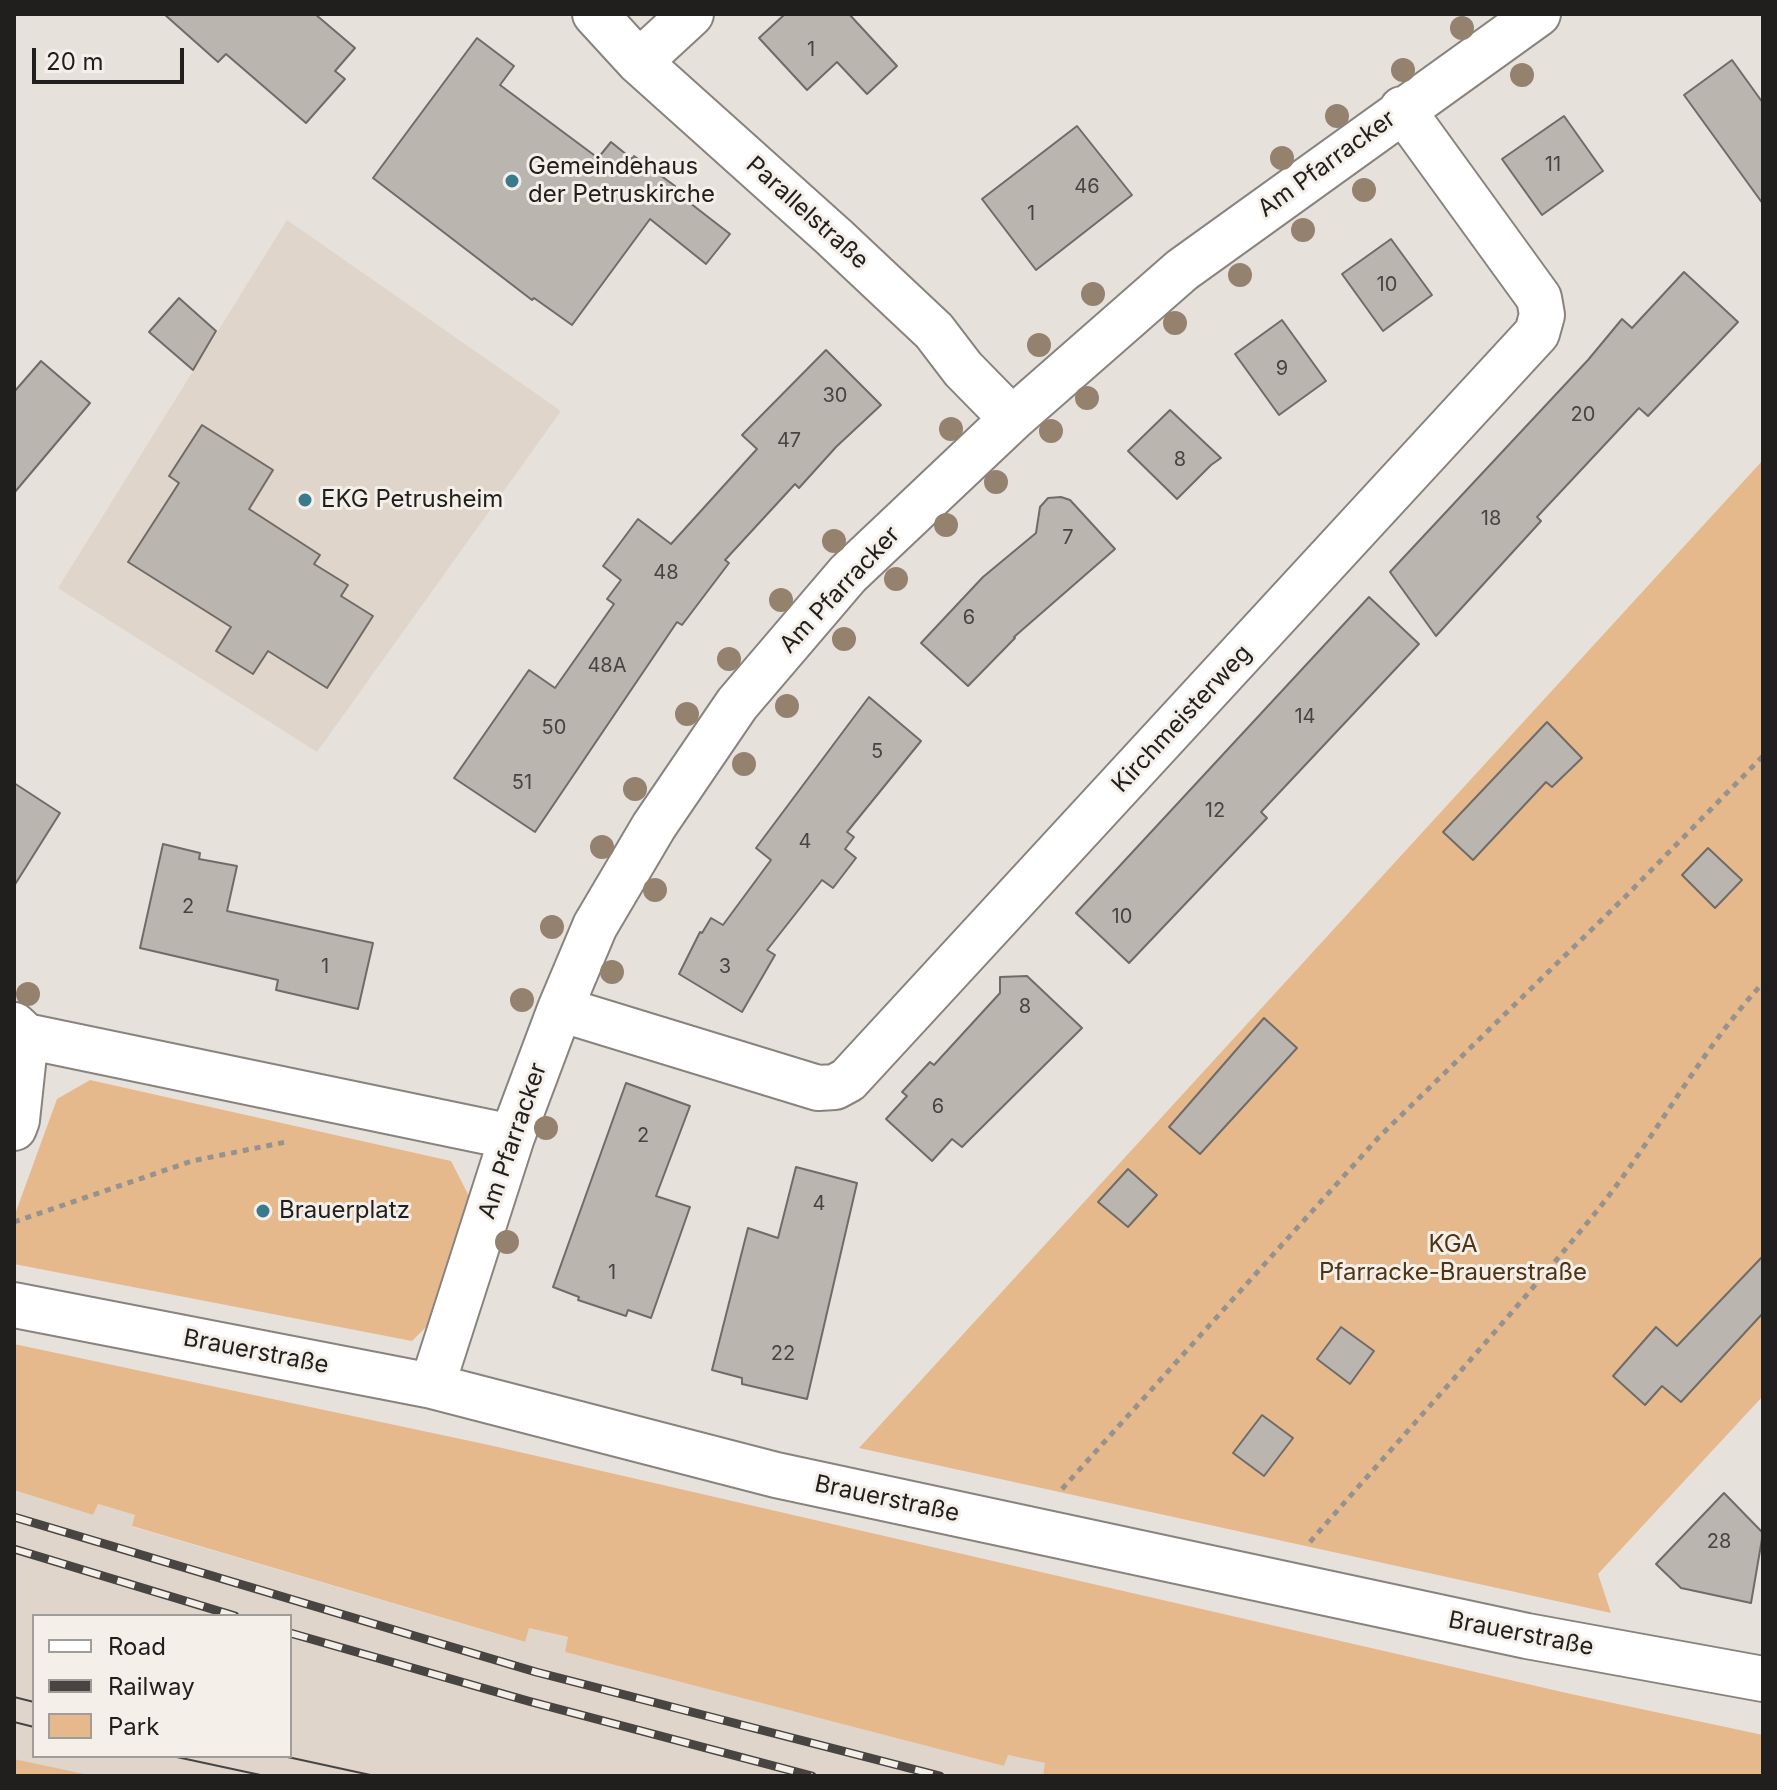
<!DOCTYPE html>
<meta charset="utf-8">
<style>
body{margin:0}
#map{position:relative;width:1777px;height:1790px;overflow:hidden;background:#e7e1dc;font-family:Inter,sans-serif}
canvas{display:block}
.frame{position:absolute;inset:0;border:16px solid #211f1d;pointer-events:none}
.legend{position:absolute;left:32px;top:1614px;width:260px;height:144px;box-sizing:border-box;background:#f4efe9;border:2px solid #a09c97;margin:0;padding:10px 14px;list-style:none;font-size:24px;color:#211f1d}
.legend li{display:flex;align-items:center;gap:16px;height:40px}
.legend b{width:40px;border:2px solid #a09c97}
.scale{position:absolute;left:32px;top:48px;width:152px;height:36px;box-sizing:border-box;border:4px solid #211f1d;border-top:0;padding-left:10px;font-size:24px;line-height:28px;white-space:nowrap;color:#211f1d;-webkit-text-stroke:6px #f4efe9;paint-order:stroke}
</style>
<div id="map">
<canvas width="1777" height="1790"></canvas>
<div class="frame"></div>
<ul class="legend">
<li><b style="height:10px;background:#fff"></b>Road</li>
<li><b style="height:10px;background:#474442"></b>Railway</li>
<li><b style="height:22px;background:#e6b98c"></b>Park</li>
</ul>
<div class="scale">20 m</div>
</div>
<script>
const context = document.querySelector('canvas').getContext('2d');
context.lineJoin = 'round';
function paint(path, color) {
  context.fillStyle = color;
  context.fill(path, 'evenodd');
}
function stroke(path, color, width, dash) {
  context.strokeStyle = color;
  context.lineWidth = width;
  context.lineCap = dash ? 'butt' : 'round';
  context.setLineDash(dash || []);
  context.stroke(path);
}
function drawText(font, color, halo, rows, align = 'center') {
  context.font = font + ' Inter,sans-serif';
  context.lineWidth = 6;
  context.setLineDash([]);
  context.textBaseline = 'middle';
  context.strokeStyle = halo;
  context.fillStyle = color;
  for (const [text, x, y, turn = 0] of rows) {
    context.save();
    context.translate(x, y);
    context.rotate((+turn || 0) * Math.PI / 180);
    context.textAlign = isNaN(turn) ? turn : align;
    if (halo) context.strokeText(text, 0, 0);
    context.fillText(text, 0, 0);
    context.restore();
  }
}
const built = new Path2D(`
 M 287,220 L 561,411 L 317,752 L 58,588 Z
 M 14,1490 L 93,1515 L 97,1504 L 135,1515 L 133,1527 L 524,1642 L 528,1627 L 569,1638 L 565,1652 L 1004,1766 L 1007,1755 L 1046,1763 L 1043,1774 L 1049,1776 L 94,1776 L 14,1759 ZM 34,1616 L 290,1616 L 290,1756 L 34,1756 Z`);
const green = new Path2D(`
 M 1763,460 L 1763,1396 L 1598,1574 L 1611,1613 L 859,1448 Z
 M 90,1080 L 451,1161 L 472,1202 L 430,1323 L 412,1341 L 14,1264 L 14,1217 L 57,1099 Z
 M 14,1344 L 489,1445 L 1571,1694 L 1763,1735 L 1763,1776 L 1049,1776 L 1043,1775 L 1045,1763 L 1008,1755 L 1004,1766 L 565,1652 L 568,1637 L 529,1628 L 525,1642 L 132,1526 L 135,1515 L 98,1504 L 93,1515 L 14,1490 Z
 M 14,1759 L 94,1776 L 14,1776 Z`);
const building = new Path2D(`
 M 164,14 L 315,14 L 355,48 L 335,71 L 345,79 L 306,123 L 226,54 L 218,62 Z
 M 785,14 L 849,14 L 897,66 L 867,94 L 837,62 L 807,90 L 759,38 Z
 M 477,38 L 514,66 L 500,85 L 598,158 L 611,142 L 632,159 L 634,156 L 675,186 L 672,189 L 730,234 L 706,264 L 650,219 L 572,325 L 534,298 L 532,300 L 373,178 Z
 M 1732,60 L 1763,103 L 1763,204 L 1684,95 Z
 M 1564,116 L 1603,171 L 1542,215 L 1502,159 Z
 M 1077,126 L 1132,195 L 1036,270 L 982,199 Z
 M 1391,239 L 1432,295 L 1383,331 L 1342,274 Z
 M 1684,272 L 1738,322 L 1648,416 L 1639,408 L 1537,517 L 1541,521 L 1436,636 L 1390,572 L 1588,360 L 1622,319 L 1632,328 Z
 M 179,298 L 216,331 L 193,370 L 149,332 Z
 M 1282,320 L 1326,381 L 1279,415 L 1235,354 Z
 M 826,350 L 881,405 L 836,447 L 799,488 L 795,484 L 725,560 L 729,563 L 682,625 L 677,622 L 535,832 L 454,778 L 529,670 L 555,688 L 614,604 L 607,599 L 621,580 L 603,566 L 638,519 L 671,544 L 757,449 L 742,435 Z
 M 41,361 L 90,403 L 14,493 L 14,392 Z
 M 1170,410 L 1221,458 L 1211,465 L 1177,499 L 1128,451 Z
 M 202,425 L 273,470 L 249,509 L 320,555 L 314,564 L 348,585 L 341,596 L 373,616 L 327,688 L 268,651 L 253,674 L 216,651 L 231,627 L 128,562 L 179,483 L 169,476 Z
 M 1061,497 L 1070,500 L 1115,549 L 1014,637 L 1015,638 L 968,686 L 921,643 L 983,577 L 1036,533 L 1040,507 L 1048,498 Z
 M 1369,597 L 1419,644 L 1261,812 L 1267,818 L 1129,963 L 1076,913 Z
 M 869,697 L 921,741 L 847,832 L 854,837 L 845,849 L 856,858 L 833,888 L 822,880 L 767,950 L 775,955 L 742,1012 L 679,974 L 700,932 L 702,933 L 711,918 L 723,925 L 771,860 L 756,848 Z
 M 1547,722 L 1582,758 L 1552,787 L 1546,782 L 1473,860 L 1443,832 Z
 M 14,783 L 60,813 L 14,886 Z
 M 163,844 L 200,853 L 199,859 L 237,866 L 227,911 L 373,943 L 358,1009 L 276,990 L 278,980 L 140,948 Z
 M 1708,848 L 1742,880 L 1715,908 L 1682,875 Z
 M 1027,976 L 1082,1028 L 962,1147 L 952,1139 L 932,1161 L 886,1119 L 907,1096 L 902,1092 L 930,1062 L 934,1065 L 1000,993 L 1000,977 Z
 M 1264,1018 L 1297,1048 L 1200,1154 L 1169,1127 Z
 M 626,1083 L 690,1106 L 656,1196 L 690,1207 L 651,1318 L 628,1310 L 626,1316 L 578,1300 L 579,1297 L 553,1287 Z
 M 796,1167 L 857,1183 L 807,1399 L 742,1384 L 742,1378 L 712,1370 L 748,1228 L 778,1238 Z
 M 1128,1169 L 1157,1195 L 1128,1227 L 1098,1202 Z
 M 1763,1256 L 1763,1313 L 1681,1402 L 1662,1386 L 1645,1405 L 1613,1376 L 1656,1327 L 1677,1346 Z
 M 1341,1327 L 1374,1351 L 1350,1384 L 1317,1359 Z
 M 1262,1415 L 1293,1438 L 1264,1476 L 1233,1453 Z
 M 1724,1493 L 1763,1533 L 1751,1603 L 1681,1588 L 1656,1564 Z`);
const path = new Path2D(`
 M 14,1222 L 192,1161 L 286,1142
 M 1062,1489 L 1379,1137 L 1625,897 L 1763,756
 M 1310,1542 C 1404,1434 1501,1328 1592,1217 C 1653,1143 1697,1054 1763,983`);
const street = new Path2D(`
 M 595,14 L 639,62 L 834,237 L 934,331 L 963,369 L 1012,419
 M 639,62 L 691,14
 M 560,1009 L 818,1088 L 835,1087 L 848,1080 L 1537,333 L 1542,315 L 1539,298 L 1402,109
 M 14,1025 L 26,1036 L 512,1137
 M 14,1128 L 17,1120 L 26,1036
 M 14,1305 L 432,1386 L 776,1475 L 1527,1636 L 1763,1679
 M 432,1386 L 512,1137 L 560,1009 L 595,926 L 654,826 L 737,704 L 848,574 L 1012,419 L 1182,270 L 1538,14`);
const tram = new Path2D(`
 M 14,1697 L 34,1702
 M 14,1722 L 34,1727
 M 172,1756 L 265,1776
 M 283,1756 L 375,1776`);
const rail = new Path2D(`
 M 14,1517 L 536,1672 L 940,1776
 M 14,1549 L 235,1616
 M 290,1633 L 528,1701 L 812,1776`);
const trees = [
 [1462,28],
 [1403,70],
 [1522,75],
 [1337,116],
 [1282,158],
 [1364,190],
 [1303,230],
 [1240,275],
 [1093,294],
 [1175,323],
 [1039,345],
 [1087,398],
 [951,429],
 [1051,431],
 [996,482],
 [946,525],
 [834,541],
 [896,579],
 [781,600],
 [844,639],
 [729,659],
 [787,706],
 [687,714],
 [744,764],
 [635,789],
 [602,847],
 [655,890],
 [552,927],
 [612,972],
 [28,994],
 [522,1000],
 [546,1128],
 [507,1242]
];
const markers = [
 [512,181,8,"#397b8c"],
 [305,500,8,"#397b8c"],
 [263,1211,8,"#397b8c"]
];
const numberNames = [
 ["1",811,50],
 ["11",1553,165],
 ["46",1087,187],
 ["1",1031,214],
 ["10",1387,285],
 ["9",1282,369],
 ["30",835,396],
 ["20",1583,415],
 ["47",789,441],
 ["8",1180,460],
 ["18",1491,519],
 ["7",1068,538],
 ["48",666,573],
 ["6",969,618],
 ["48A",607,666],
 ["14",1305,717],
 ["50",554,728],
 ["5",877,752],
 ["51",522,783],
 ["12",1215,811],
 ["4",805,842],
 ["2",188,907],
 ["10",1122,917],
 ["1",325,967],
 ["3",725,967],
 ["8",1025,1007],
 ["6",938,1107],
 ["2",643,1136],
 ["4",819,1204],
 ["1",612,1273],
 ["22",783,1354],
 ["28",1719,1542]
];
const streetNames = [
 ["Am Pfarracker",1327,164,-36],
 ["Parallelstraße",807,213,42],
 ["Am Pfarracker",840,590,-47],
 ["Kirchmeisterweg",1182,719,-47],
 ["Am Pfarracker",513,1141,-71],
 ["Brauerstraße",256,1352,11],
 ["Brauerstraße",887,1499,12],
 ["Brauerstraße",1521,1634,11]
];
const poiNames = [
 ["Gemeindehaus",528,167],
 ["der Petruskirche",528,195],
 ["EKG Petrusheim",321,500],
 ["Brauerplatz",279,1211]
];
const parkNames = [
 ["KGA",1453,1245],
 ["Pfarracke-Brauerstraße",1453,1273]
];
paint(built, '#e0d5ca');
paint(green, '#e6b98c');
paint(building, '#bab5af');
stroke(building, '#706b67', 2);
stroke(street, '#88837e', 48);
stroke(path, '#96928e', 5, [6, 6]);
stroke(street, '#fff', 44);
stroke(tram, '#474442', 2);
stroke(rail, '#474442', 9);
stroke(rail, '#f4efe9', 6, [18]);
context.fillStyle = '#94826e';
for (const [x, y] of trees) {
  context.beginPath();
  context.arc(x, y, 12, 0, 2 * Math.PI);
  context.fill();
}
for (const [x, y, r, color] of markers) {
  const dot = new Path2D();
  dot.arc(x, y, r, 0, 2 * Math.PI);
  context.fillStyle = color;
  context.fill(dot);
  stroke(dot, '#f4efe9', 3);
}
drawText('20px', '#474442', null, numberNames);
drawText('24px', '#211f1d', '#f4efe9', streetNames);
drawText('24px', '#211f1d', '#f4efe9', poiNames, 'left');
drawText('24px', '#503414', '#f4efe9', parkNames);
</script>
